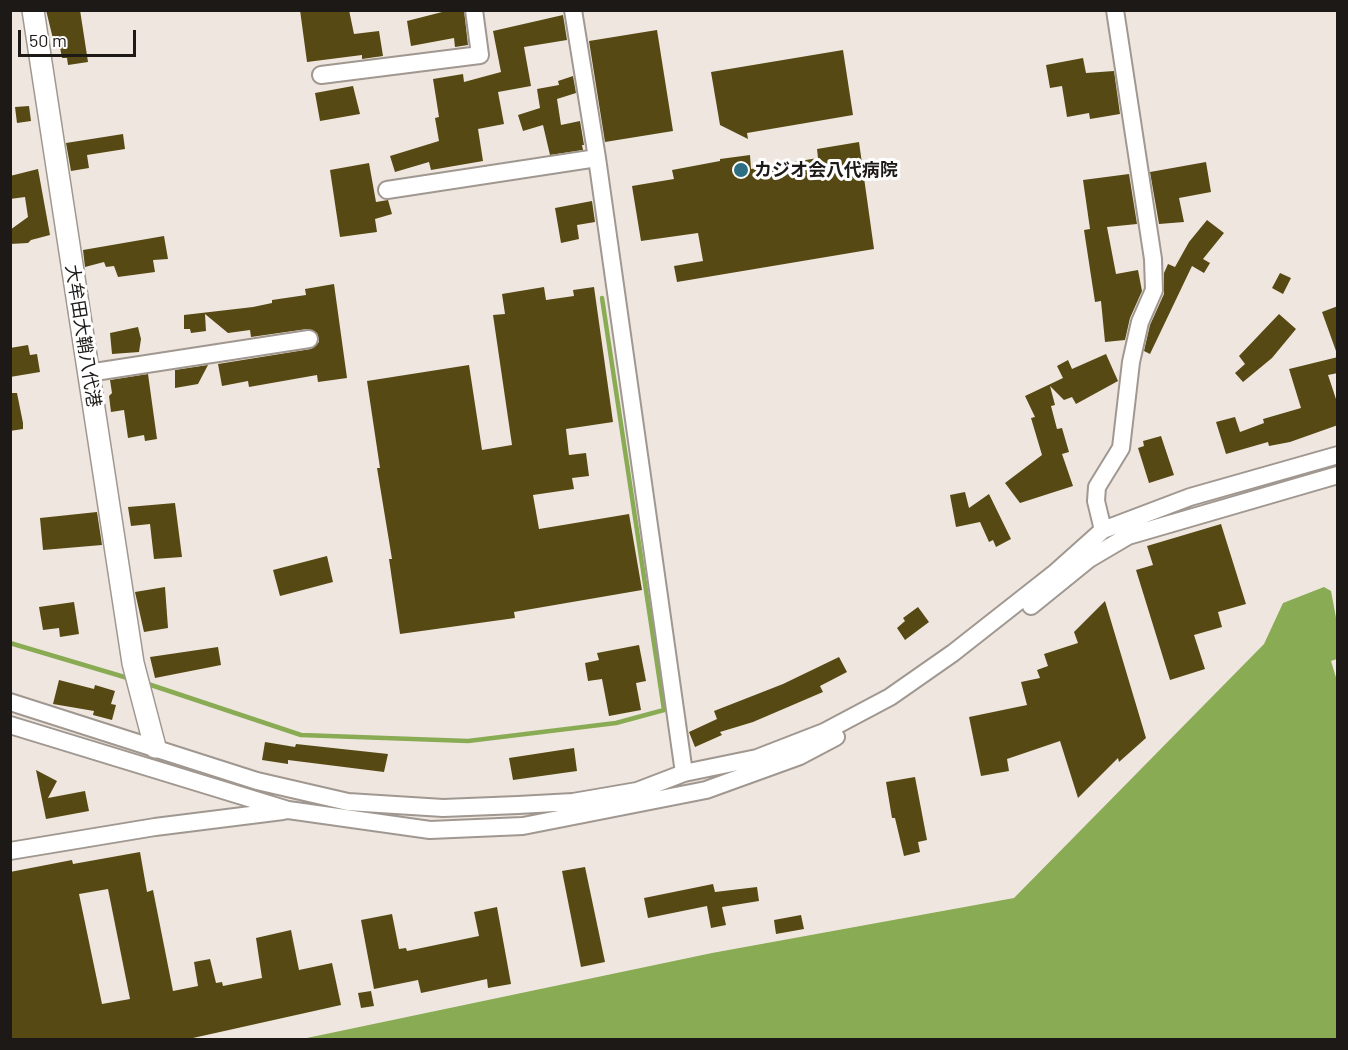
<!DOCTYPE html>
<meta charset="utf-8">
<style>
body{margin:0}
#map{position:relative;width:1348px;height:1050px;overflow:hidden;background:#efe7df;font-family:Barlow,sans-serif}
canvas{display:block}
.frame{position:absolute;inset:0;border:12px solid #1c1917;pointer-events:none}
.scale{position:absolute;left:18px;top:30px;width:118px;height:27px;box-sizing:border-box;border:3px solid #1c1917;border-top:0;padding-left:8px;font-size:18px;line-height:21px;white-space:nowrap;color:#1c1917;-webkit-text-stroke:4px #fff;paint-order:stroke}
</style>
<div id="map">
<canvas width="1348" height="1050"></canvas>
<div class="frame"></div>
<div class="scale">50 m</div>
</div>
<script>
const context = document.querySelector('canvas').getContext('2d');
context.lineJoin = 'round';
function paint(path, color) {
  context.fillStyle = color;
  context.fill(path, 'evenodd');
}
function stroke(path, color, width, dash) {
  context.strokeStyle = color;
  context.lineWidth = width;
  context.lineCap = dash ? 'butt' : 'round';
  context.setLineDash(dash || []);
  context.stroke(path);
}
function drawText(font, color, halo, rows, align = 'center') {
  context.font = font + ' Barlow,"Noto Sans JP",sans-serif';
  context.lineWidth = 6;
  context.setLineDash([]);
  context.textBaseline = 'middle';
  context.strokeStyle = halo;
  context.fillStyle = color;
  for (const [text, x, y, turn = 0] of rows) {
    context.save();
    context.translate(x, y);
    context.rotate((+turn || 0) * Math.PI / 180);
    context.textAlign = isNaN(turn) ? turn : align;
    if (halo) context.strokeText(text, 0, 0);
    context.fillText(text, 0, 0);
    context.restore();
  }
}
const water = new Path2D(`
 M 1324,587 L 1331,591 L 1337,623 L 1337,659 L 1331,661 L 1338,684 L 1337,1039 L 302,1039 L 712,953 L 1014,898 L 1264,644 L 1283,603 Z`);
const stream = new Path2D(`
 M 10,643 L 131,679
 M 145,683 L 301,735 L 468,741 L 616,723 L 664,710 L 602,298`);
const building = new Path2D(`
 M 46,10 L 80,10 L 88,62 L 68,65 L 67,58 L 62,58 L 59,42 L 54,43 Z
 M 300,10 L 349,10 L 354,34 L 379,31 L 383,56 L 362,59 L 362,55 L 307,62 Z
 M 450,10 L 464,10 L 468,45 L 455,47 L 454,38 L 411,46 L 407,21 Z
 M 563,15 L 567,40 L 524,47 L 531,86 L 498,92 L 504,124 L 478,129 L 483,161 L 431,170 L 429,162 L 395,172 L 390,156 L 439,141 L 435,118 L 439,117 L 433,79 L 463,74 L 464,82 L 501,72 L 493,31 Z
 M 657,30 L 673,131 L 605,142 L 589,41 Z
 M 843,50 L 853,115 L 747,133 L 748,139 L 720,125 L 711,72 Z
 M 1083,58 L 1086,73 L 1114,71 L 1120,114 L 1090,119 L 1089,113 L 1067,117 L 1062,86 L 1050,88 L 1046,65 Z
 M 573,76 L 576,93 L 557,99 L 561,125 L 580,121 L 584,145 L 582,145 L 583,150 L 550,155 L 543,125 L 523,131 L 518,115 L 540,108 L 537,89 L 559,85 L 558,81 Z
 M 353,86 L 360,114 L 320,121 L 315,93 Z
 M 29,106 L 31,121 L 17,123 L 15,107 Z
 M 123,134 L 125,149 L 87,155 L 89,168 L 71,171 L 66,143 Z
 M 859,142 L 874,249 L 677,282 L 674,266 L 703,261 L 698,233 L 641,241 L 632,186 L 674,179 L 672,170 L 720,161 L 720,159 L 750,155 L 751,169 L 818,158 L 817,149 Z
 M 1206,162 L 1211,192 L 1179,198 L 1184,222 L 1159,224 L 1150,172 Z
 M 369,163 L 376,202 L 388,200 L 392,214 L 375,219 L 377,232 L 340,237 L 330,170 Z
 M 38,169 L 50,235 L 31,240 L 28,243 L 10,244 L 10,230 L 28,217 L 25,197 L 10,199 L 10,176 Z
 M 1129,174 L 1137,224 L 1107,227 L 1116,274 L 1138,270 L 1142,291 L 1130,318 L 1125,340 L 1105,342 L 1101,301 L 1095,302 L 1084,230 L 1090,229 L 1083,180 Z
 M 592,201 L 595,222 L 577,225 L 579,239 L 561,243 L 555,208 Z
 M 1207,220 L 1224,233 L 1203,259 L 1210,263 L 1204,273 L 1192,266 L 1150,354 L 1144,351 L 1150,325 L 1164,294 L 1164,273 L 1168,264 L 1175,267 L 1189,242 Z
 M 164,236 L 168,259 L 153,260 L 155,272 L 118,277 L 114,266 L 106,267 L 104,262 L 85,267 L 83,250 Z
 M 1280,273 L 1291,278 L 1283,294 L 1272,288 Z
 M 334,284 L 347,378 L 318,382 L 317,375 L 249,387 L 248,381 L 222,386 L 218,364 L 311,349 L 319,342 L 317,333 L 307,329 L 251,337 L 250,330 L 228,333 L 205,314 L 206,331 L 191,333 L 190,329 L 184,329 L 184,315 L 253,307 L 272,303 L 272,300 L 306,295 L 305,289 Z
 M 544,287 L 546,300 L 574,296 L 573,290 L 594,287 L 613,422 L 566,429 L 569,455 L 586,453 L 589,476 L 572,478 L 574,489 L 533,495 L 539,529 L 629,514 L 642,590 L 514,612 L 515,618 L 400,634 L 389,559 L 392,559 L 377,468 L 380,468 L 367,381 L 469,365 L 482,450 L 512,445 L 493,315 L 505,314 L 502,294 Z
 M 1338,306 L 1338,351 L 1336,351 L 1322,312 Z
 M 1279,314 L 1296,329 L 1272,358 L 1243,382 L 1235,373 L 1245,364 L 1239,356 Z
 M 138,327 L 141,339 L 139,352 L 112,354 L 110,333 Z
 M 28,345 L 30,355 L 37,354 L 40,372 L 10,377 L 10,348 Z
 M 1106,354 L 1118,381 L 1076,404 L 1072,397 L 1064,400 L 1050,386 L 1055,405 L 1051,406 L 1057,429 L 1062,428 L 1069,452 L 1062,454 L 1073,486 L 1020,503 L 1005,483 L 1042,455 L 1031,418 L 1035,417 L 1025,396 L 1063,378 L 1057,366 L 1068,360 L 1072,369 Z
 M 1338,357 L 1338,373 L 1328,375 L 1336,399 L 1338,425 L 1290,442 L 1269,446 L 1268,442 L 1226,454 L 1216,422 L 1235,417 L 1240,432 L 1264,423 L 1263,419 L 1301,408 L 1289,369 Z
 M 208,365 L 198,384 L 175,388 L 175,370 Z
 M 148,374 L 157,439 L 145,441 L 144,435 L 128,438 L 124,410 L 111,412 L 109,396 L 112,393 L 110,380 Z
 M 10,393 L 17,393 L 23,423 L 23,429 L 10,431 Z
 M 1161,436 L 1174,475 L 1149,483 L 1138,448 L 1144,446 L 1143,441 Z
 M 965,492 L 969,508 L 989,494 L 1011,539 L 996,547 L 993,540 L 989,542 L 980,522 L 956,527 L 950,495 Z
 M 175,503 L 182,557 L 154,559 L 150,524 L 131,526 L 128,507 Z
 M 97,512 L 102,545 L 43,550 L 40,518 Z
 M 1221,524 L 1246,604 L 1218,612 L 1222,627 L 1194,635 L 1205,669 L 1170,680 L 1136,570 L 1153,565 L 1147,546 Z
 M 327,556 L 333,582 L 280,596 L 273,570 Z
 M 165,587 L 168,628 L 144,632 L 135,592 Z
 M 1105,601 L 1146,738 L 1119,762 L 1118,758 L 1078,798 L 1060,741 L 1007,759 L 1009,771 L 981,776 L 969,717 L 1027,705 L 1021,682 L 1040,678 L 1037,670 L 1048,666 L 1044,654 L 1078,643 L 1074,632 Z
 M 74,602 L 79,634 L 60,637 L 59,628 L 43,630 L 39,607 Z
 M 918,607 L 929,622 L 905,640 L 897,628 L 905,621 L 903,618 Z
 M 639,645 L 646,681 L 636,683 L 641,710 L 609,716 L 602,679 L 588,681 L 585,663 L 599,660 L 597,653 Z
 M 218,647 L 221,665 L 155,678 L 150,657 Z
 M 839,657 L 847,672 L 820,686 L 823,692 L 753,722 L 720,732 L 722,735 L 695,747 L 689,732 L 717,719 L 714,711 L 783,684 Z
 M 59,680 L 94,689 L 95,685 L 115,691 L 111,704 L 116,705 L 112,720 L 93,715 L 94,711 L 53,704 Z
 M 265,742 L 295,747 L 296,744 L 388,754 L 384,772 L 288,760 L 288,764 L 262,760 Z
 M 574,748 L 577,771 L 513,780 L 509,758 Z
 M 36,770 L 57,781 L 48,798 L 85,791 L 89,811 L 46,819 Z
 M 915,777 L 927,840 L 918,842 L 920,852 L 904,856 L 895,818 L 892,818 L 886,782 Z
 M 140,852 L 147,892 L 153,890 L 173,991 L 198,986 L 194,962 L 210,959 L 216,983 L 222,982 L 223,986 L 262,978 L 256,938 L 291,930 L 299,970 L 332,963 L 341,1005 L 184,1040 L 10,1040 L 10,872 L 72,860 L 73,864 ZM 108,889 L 130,999 L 102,1004 L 79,894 Z
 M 585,867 L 605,962 L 581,967 L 562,871 Z
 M 713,884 L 715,892 L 757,887 L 759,901 L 722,907 L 726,925 L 711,928 L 707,906 L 648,918 L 644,898 Z
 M 497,907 L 511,984 L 488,988 L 487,979 L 421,993 L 418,980 L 374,989 L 361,920 L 392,914 L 399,949 L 406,948 L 407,951 L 479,936 L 474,912 Z
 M 801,915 L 804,929 L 776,934 L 774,920 Z
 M 371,991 L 374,1006 L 361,1008 L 358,993 Z`);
const minor = new Path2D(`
 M 573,10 L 597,158 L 684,773
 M 321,75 L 480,55 L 474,10
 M 387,190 L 597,158
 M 88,373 L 309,339
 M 1103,530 L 1096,501 L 1097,487 L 1121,448 L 1131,362 L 1140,322 L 1154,290 L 1153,259 L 1115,10
 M 1031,606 L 1089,559 L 1128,536 L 1338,475
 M 10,702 L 257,781 L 348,802 L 443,808 L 518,805 L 573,802 L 637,791 L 684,773 L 757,758 L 824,732 L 890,697 L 953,653 L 1056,572 L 1103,530 L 1190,497 L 1338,455
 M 10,725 L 288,810 L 430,830 L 523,826 L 706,790 L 800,756 L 836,737
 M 10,851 L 155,827 L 283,811`);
const major = new Path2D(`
 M 33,10 L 133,663 L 155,747`);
const markers = [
 [741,170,8,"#2d6e82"]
];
const poiNames = [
 ["カジオ会八代病院",754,170]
];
const streetNames = [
 ["大牟田大鞘八代港",83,336,81]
];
paint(water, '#89ab54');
stroke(stream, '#89ab54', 4.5);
paint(building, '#564913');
stroke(minor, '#a09890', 20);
stroke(major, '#a09890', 24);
stroke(minor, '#fff', 16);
stroke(major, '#fff', 21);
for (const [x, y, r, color] of markers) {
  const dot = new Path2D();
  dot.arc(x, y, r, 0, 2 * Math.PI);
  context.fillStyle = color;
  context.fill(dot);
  stroke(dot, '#fff', 2);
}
drawText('bold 18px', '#1c1917', '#fff', poiNames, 'left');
drawText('18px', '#1c1917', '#fff', streetNames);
</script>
